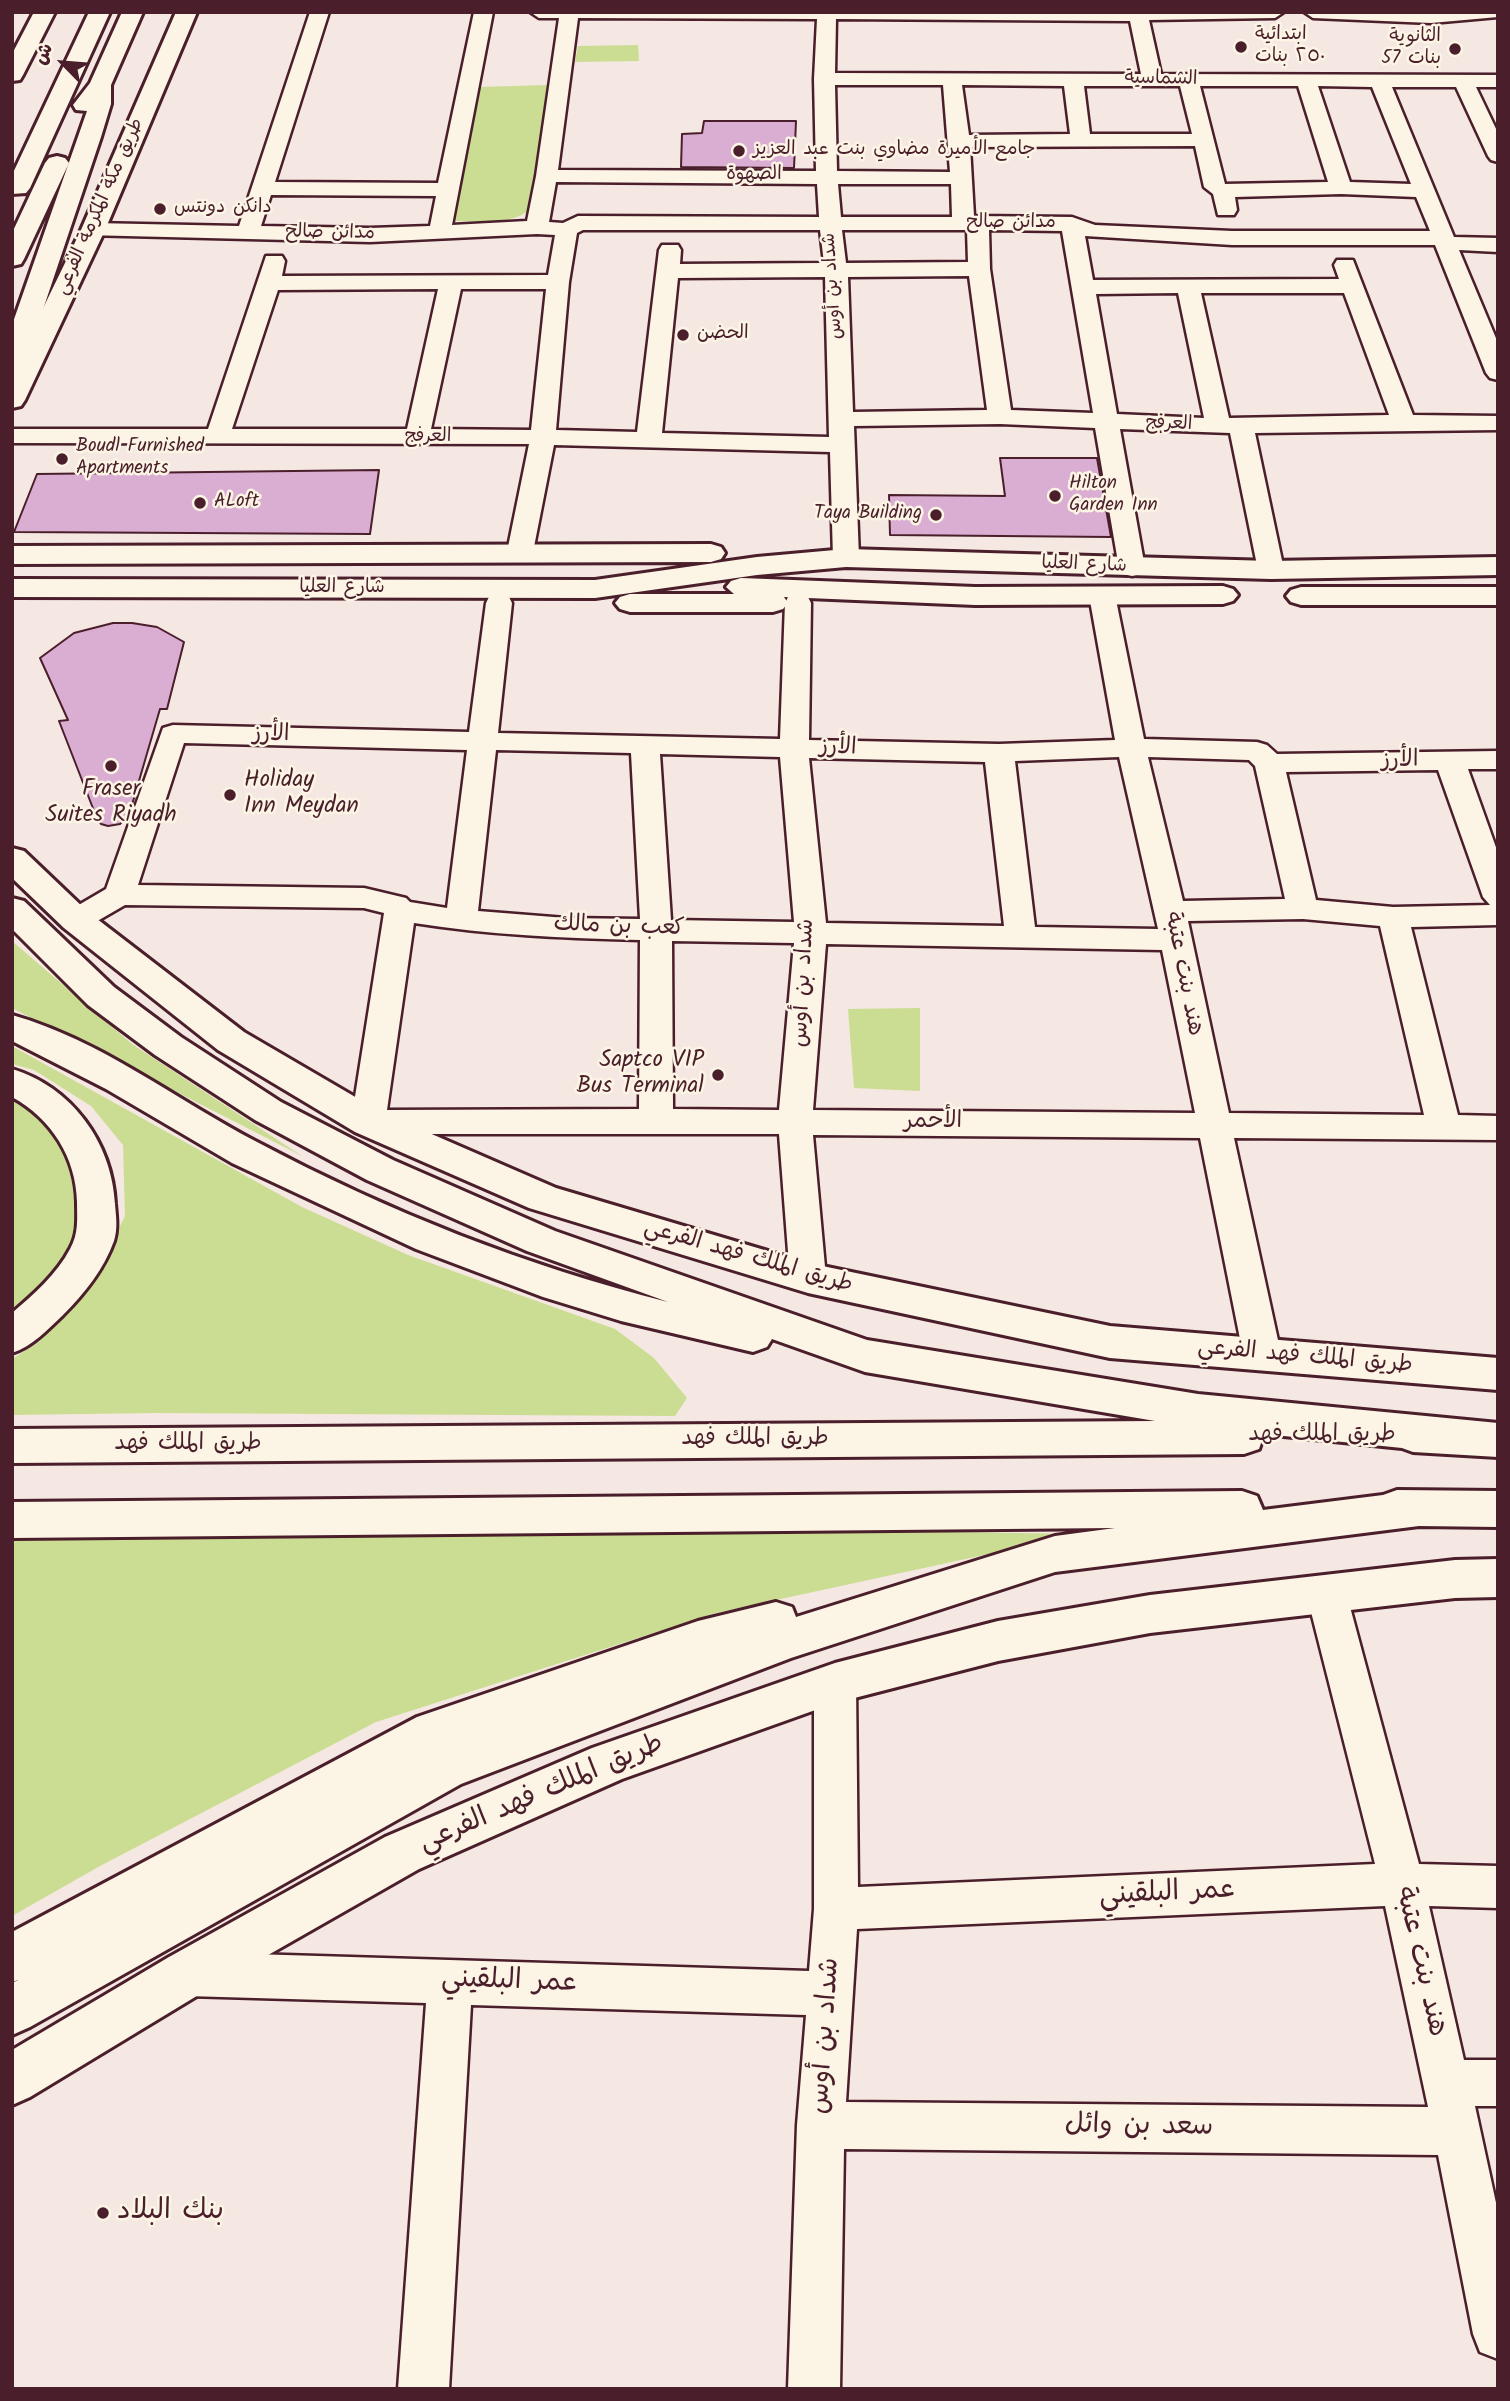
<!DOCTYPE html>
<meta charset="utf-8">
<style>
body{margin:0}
#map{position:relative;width:1510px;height:2401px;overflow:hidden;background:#f5e7e1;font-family:Kalam,"Playpen Sans Arabic",sans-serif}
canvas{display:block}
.frame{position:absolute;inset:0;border:14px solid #4a1f2b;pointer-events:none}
.north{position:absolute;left:28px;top:28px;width:70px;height:70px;-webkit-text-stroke:5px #fcf5e5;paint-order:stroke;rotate:295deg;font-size:19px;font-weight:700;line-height:28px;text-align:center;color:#4a1f2b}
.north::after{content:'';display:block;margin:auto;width:24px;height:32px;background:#4a1f2b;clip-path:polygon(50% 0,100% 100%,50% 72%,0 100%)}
</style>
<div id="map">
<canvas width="1510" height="2401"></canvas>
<div class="frame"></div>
<div class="north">ش</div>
</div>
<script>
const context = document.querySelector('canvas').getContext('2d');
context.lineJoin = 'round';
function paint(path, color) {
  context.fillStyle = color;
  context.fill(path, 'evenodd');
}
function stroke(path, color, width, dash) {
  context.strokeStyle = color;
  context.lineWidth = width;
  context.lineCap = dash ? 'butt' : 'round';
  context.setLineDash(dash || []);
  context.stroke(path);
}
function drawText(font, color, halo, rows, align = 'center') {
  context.font = font + ' Kalam,"Playpen Sans Arabic",sans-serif';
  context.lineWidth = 5;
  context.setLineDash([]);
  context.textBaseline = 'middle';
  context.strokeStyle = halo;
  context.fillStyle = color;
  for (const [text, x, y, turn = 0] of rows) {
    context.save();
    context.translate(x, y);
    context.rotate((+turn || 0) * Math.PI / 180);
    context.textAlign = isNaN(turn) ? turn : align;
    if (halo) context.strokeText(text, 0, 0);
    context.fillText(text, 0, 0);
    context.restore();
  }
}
const green = new Path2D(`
 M 638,45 L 639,61 L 575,62 L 578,46 Z
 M 547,85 L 531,209 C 511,226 475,221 450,221 L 480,87 Z
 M 12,941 L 132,1044 L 302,1156 L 12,1008 Z
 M 920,1008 L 920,1091 L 854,1088 L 848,1009 Z
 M 12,1046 L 302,1207 L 408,1255 L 615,1329 L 654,1358 L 687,1398 L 675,1416 L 156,1413 L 12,1415 L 12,1359 L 39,1342 L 93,1280 L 125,1216 L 123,1145 L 91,1106 L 34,1070 L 12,1064 Z
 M 12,1088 L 71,1135 L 83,1225 L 57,1275 L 12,1321 Z
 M 12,1519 L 21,1518 L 1081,1534 L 716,1613 L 376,1722 L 100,1866 L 12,1916 Z`);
const building = new Path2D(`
 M 704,121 L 796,121 L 794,168 L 681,167 L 682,134 L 702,133 Z
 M 1000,458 L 1097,458 L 1111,537 L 890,535 L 889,495 L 1005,496 Z
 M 379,470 L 370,534 L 14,532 L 37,474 Z
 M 113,623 L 132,623 L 157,627 L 184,642 L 167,709 L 160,709 L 129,815 L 120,824 L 108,826 L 101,824 L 96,816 L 59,721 L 68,720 L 40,658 L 74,633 Z`);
const minor = new Path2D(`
 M 310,12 L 329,12 L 275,182 L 438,183 L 474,12 L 493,12 L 452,225 L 527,221 L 536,176 L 559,18 L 539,18 L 530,12 L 1284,12 L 1275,18 L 1149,20 L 1161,74 L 1498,75 L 1498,87 L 1476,87 L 1498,133 L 1498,162 L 1491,160 L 1488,156 L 1456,87 L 1392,87 L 1454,237 L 1498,238 L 1498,252 L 1459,250 L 1498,343 L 1498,380 L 1490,378 L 1486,373 L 1435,245 L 1232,245 L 1085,236 L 1093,280 L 1339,279 L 1334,265 L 1337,260 L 1353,260 L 1413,415 L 1498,416 L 1498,430 L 1255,433 L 1284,570 L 1280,576 L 1271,578 L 1262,576 L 1258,570 L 1230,433 L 1120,429 L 1145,568 L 1141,574 L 1132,576 L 1123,574 L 1119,568 L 1095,428 L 1000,424 L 854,426 L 859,558 L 855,564 L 846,566 L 837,564 L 833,558 L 830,452 L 554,445 L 533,552 L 529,558 L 520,560 L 511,558 L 507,552 L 529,444 L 12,443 L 12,429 L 208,429 L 266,256 L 282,256 L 285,261 L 282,276 L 548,275 L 555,235 L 537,234 L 370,242 L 85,235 L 82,230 L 85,225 L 93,223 L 239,226 ZM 578,18 L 817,19 L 814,79 L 816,171 L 558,170 ZM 836,19 L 1130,21 L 1141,74 L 835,73 ZM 835,85 L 943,85 L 950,172 L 837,171 ZM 962,85 L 1064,86 L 1070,134 L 969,135 ZM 1084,86 L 1180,86 L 1192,134 L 1090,134 ZM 1200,86 L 1298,86 L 1328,182 L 1225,184 ZM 1318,86 L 1372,87 L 1411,184 L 1350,182 ZM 1195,146 L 1204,187 L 1213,194 L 1218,215 L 1234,215 L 1237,210 L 1235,197 L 1341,194 L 1416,197 L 1430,231 L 1232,231 L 1095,225 L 1072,217 L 974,216 L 970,147 ZM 556,182 L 817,184 L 819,217 L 578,216 L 563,223 L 549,222 ZM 838,184 L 951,184 L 952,217 L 841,217 ZM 271,195 L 436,196 L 430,226 L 370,228 L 261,226 ZM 583,230 L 820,230 L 824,263 L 680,264 L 681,250 L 678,245 L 662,245 L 659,250 L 637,432 L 556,430 L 569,282 L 577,233 ZM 842,230 L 967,230 L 968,262 L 846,263 ZM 989,230 L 1062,231 L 1093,413 L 1011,410 L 990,269 ZM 969,276 L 987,410 L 853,412 L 848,277 ZM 825,277 L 829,437 L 662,433 L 678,278 ZM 438,289 L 407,429 L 232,429 L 278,290 ZM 461,289 L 546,289 L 531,430 L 431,429 ZM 1178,293 L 1204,418 L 1117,414 L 1096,294 ZM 1201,293 L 1344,293 L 1389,415 L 1229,418 Z
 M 1304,12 L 1498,12 L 1498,17 L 1431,23 L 1313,18 Z
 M 1102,587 L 1111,589 L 1115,595 L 1144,739 L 1257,742 L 1267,745 L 1277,754 L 1498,751 L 1498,769 L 1468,769 L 1498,853 L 1498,925 L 1411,927 L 1458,1115 L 1498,1116 L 1498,1140 L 1234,1138 L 1281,1354 L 1275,1364 L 1262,1369 L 1249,1364 L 1243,1354 L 1200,1138 L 813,1135 L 826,1278 L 821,1288 L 808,1292 L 795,1288 L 790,1278 L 779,1134 L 368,1134 L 356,1131 L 351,1122 L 384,913 L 364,908 L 125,905 L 87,927 L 76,930 L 65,927 L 60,920 L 65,913 L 106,889 L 163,728 L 173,725 L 469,732 L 486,603 L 489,597 L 499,595 L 509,597 L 512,603 L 498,733 L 780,739 L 785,603 L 788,597 L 798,595 L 808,597 L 811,603 L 809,740 L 999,744 L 1115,740 L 1089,595 L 1093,589 ZM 184,743 L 467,750 L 447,908 L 410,902 L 406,898 L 364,888 L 138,885 ZM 496,750 L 631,753 L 640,919 L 566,918 L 478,911 ZM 660,754 L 780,757 L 794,922 L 671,920 ZM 1119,757 L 1158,929 L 1035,927 L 1015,761 ZM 1148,757 L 1249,760 L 1255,766 L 1285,899 L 1183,901 ZM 809,758 L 985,762 L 1004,926 L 826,923 ZM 1438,770 L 1483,897 L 1490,905 L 1393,907 L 1316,900 L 1286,772 ZM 1303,919 L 1380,926 L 1424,1115 L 1229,1113 L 1188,921 ZM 414,923 C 489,935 564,938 640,940 L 639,1109 L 387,1110 ZM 672,941 L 794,943 L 779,1110 L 673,1109 ZM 826,944 L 1162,950 L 1195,1113 L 813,1110 Z
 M 1326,1575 L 1340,1580 L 1346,1592 L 1419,1864 L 1498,1866 L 1498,1908 L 1429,1906 L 1464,2060 L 1498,2060 L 1498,2106 L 1475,2106 L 1498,2212 L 1498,2359 L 1480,2352 L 1473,2334 L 1438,2155 L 844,2149 L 840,2389 L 788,2389 L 797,2125 L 806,2015 L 471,2005 L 449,2389 L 398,2389 L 426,2003 L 187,1996 L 171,1989 L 164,1974 L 171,1959 L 187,1952 L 809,1971 L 814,1909 L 814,1683 L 820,1670 L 835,1665 L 850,1670 L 856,1683 L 858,1887 L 1375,1864 L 1306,1592 L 1312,1580 ZM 1385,1906 L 1428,2107 L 846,2102 L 857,1929 Z`);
const major = new Path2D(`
 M 34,12 L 55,12 L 23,75 L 20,80 L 12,81 L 12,54 Z
 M 176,12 L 197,12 L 105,230 L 25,400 L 21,406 L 12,408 L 12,372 L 81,230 Z
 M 711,544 L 721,547 L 725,553 L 721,559 L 711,562 L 12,564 L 12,546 Z
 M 846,549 L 1271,561 L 1498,557 L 1498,575 L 1271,579 L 846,567 L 757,575 L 595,598 L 12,597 L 12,579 L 595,580 L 757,557 Z
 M 741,578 L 975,587 L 1223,586 L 1233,589 L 1238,595 L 1233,601 L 1223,604 L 975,605 L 784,597 L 788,603 L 783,609 L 773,612 L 630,612 L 620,609 L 615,603 L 620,597 L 630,594 L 734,594 L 726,587 L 731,581 Z
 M 1301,587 L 1498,587 L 1498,605 L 1301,605 L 1291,602 L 1286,596 L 1291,590 Z
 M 12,848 L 24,851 L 88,912 L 244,1032 L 381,1112 L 556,1188 L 808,1263 L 1110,1326 L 1498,1358 L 1498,1390 L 1110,1358 L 808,1293 L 529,1208 L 355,1132 L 218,1050 L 64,928 L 12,878 Z
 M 1498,1559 L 1498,1597 L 1455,1598 L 1150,1633 L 998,1661 L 835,1703 L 622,1779 L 419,1869 L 205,1991 L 30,2097 L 12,2105 L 12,2050 L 169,1957 L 385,1837 L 592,1748 L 835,1663 L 998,1621 L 1150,1595 L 1455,1560 Z`);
const highway = new Path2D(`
 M 89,12 L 110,12 L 30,188 L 26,193 L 12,194 L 12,175 Z
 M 122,12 L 143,12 L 111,85 L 111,104 L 101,137 L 25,363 L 21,369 L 12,371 L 12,325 L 87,111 L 76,110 L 73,105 L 90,83 Z
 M 57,156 L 65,158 L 69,163 L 24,259 L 21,264 L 12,266 L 12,233 L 45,163 L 49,158 Z
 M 12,898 L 24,901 L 114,987 L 181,1037 L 281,1102 L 393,1160 L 555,1231 L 867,1340 L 1198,1394 L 1498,1423 L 1498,1457 L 1413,1452 L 1402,1448 L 1264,1434 L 1259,1449 L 1244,1454 L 12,1463 L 12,1429 L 1155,1421 L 865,1372 L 772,1339 L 767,1347 L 753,1352 L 621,1321 L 543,1297 L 416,1249 L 232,1163 L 106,1089 L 12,1041 L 12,1015 C 101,1040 176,1100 257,1142 C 387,1211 525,1266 668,1302 L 527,1251 L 367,1180 L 255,1120 L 155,1055 L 88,1005 L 12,929 Z
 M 12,1069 C 72,1087 112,1143 115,1204 C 116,1217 118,1228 114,1241 C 104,1269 84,1294 63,1315 C 47,1330 33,1346 12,1353 L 12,1313 C 33,1295 57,1274 70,1249 C 79,1233 77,1219 77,1202 C 76,1158 52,1119 12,1097 Z
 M 1397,1490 L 1498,1491 L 1498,1527 L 1419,1526 L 1055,1572 L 791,1658 L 461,1784 L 30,2027 L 12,2035 L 12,1983 L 18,1980 L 12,1982 L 12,1932 L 417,1717 L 698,1621 L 776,1602 L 792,1607 L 796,1617 L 1055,1536 L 1115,1528 L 12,1538 L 12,1502 L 1242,1491 L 1257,1496 L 1263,1510 L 1383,1495 Z`);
const markers = [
 [1241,47,7,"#4a1f2b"],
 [1455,49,7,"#4a1f2b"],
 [739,151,7,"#4a1f2b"],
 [160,209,7,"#4a1f2b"],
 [683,335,7,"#4a1f2b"],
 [62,459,7,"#4a1f2b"],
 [1055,496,7,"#4a1f2b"],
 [200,503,7,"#4a1f2b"],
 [936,515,7,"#4a1f2b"],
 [111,766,7,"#4a1f2b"],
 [230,795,7,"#4a1f2b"],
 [718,1075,7,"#4a1f2b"],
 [103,2213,7,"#4a1f2b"]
];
const farPoinames = [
 ["ابتدائية",1255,36],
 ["٢٥٠ بنات",1255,58],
 ["الثانوية",1441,38,"right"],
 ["57 بنات",1441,60,"right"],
 ["جامع الأميرة مضاوي بنت عبد العزيز",753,151],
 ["دانكن دونتس",174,209],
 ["الحضن",697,335],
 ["Boudl Furnished",76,448],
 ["Apartments",76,470],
 ["Hilton",1069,485],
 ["Garden Inn",1069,507],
 ["ALoft",214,503],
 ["Taya Building",922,515,"right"]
];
const farStreetnames = [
 ["الشماسية",1161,80,1],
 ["الصهوة",754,176],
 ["طريق مكة المكرمة الفرعي",101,207,-66],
 ["مدائن صالح",1011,224],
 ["مدائن صالح",330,234,1],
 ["شداد بن أوس",834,286,-94],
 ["العرفج",1169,425,2],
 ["العرفج",428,438],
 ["شارع العليا",1084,566,2],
 ["شارع العليا",342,589]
];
const streetNames = [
 ["الأرز",271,736,1],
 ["الأرز",838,749,2],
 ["الأرز",1400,762,-1],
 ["كعب بن مالك",619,928,2],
 ["هند بنت عتبة",1182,974,79],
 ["شداد بن أوس",805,983,-87],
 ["الأحمر",933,1123],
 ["طريق الملك فهد الفرعي",748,1258,16],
 ["طريق الملك فهد الفرعي",1305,1358,5],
 ["طريق الملك فهد",1322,1436],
 ["طريق الملك فهد",755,1440],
 ["طريق الملك فهد",188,1445]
];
const poiNames = [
 ["Holiday",244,782],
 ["Inn Meydan",244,808],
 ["Fraser",111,791,"center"],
 ["Suites Riyadh",111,817,"center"],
 ["Saptco VIP",704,1062,"right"],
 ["Bus Terminal",704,1088,"right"]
];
const nearStreetnames = [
 ["طريق الملك فهد الفرعي",542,1795,-23],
 ["عمر البلقيني",1167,1895,-3],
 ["هند بنت عتبة",1419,1962,77],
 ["عمر البلقيني",509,1983,2],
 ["شداد بن أوس",827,2036,-86],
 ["سعد بن وائل",1139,2128,1]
];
const nearPoinames = [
 ["بنك البلاد",117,2213]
];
paint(green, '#cbdd92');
paint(building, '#daaed2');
stroke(building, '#4a1f2b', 2);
stroke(minor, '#4a1f2b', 5);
stroke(major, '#4a1f2b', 6);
stroke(highway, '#4a1f2b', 6);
paint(minor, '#fcf5e5');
paint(major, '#fcf5e5');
paint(highway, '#fcf5e5');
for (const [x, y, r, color] of markers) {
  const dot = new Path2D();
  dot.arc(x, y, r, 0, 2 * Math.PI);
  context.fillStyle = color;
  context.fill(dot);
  stroke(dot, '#fcf5e5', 2.5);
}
drawText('19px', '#4a1f2b', '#fcf5e5', farPoinames, 'left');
drawText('19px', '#4a1f2b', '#fcf5e5', farStreetnames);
drawText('23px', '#4a1f2b', '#fcf5e5', streetNames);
drawText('23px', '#4a1f2b', '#fcf5e5', poiNames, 'left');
drawText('28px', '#4a1f2b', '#fcf5e5', nearStreetnames);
drawText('28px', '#4a1f2b', '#fcf5e5', nearPoinames, 'left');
</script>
